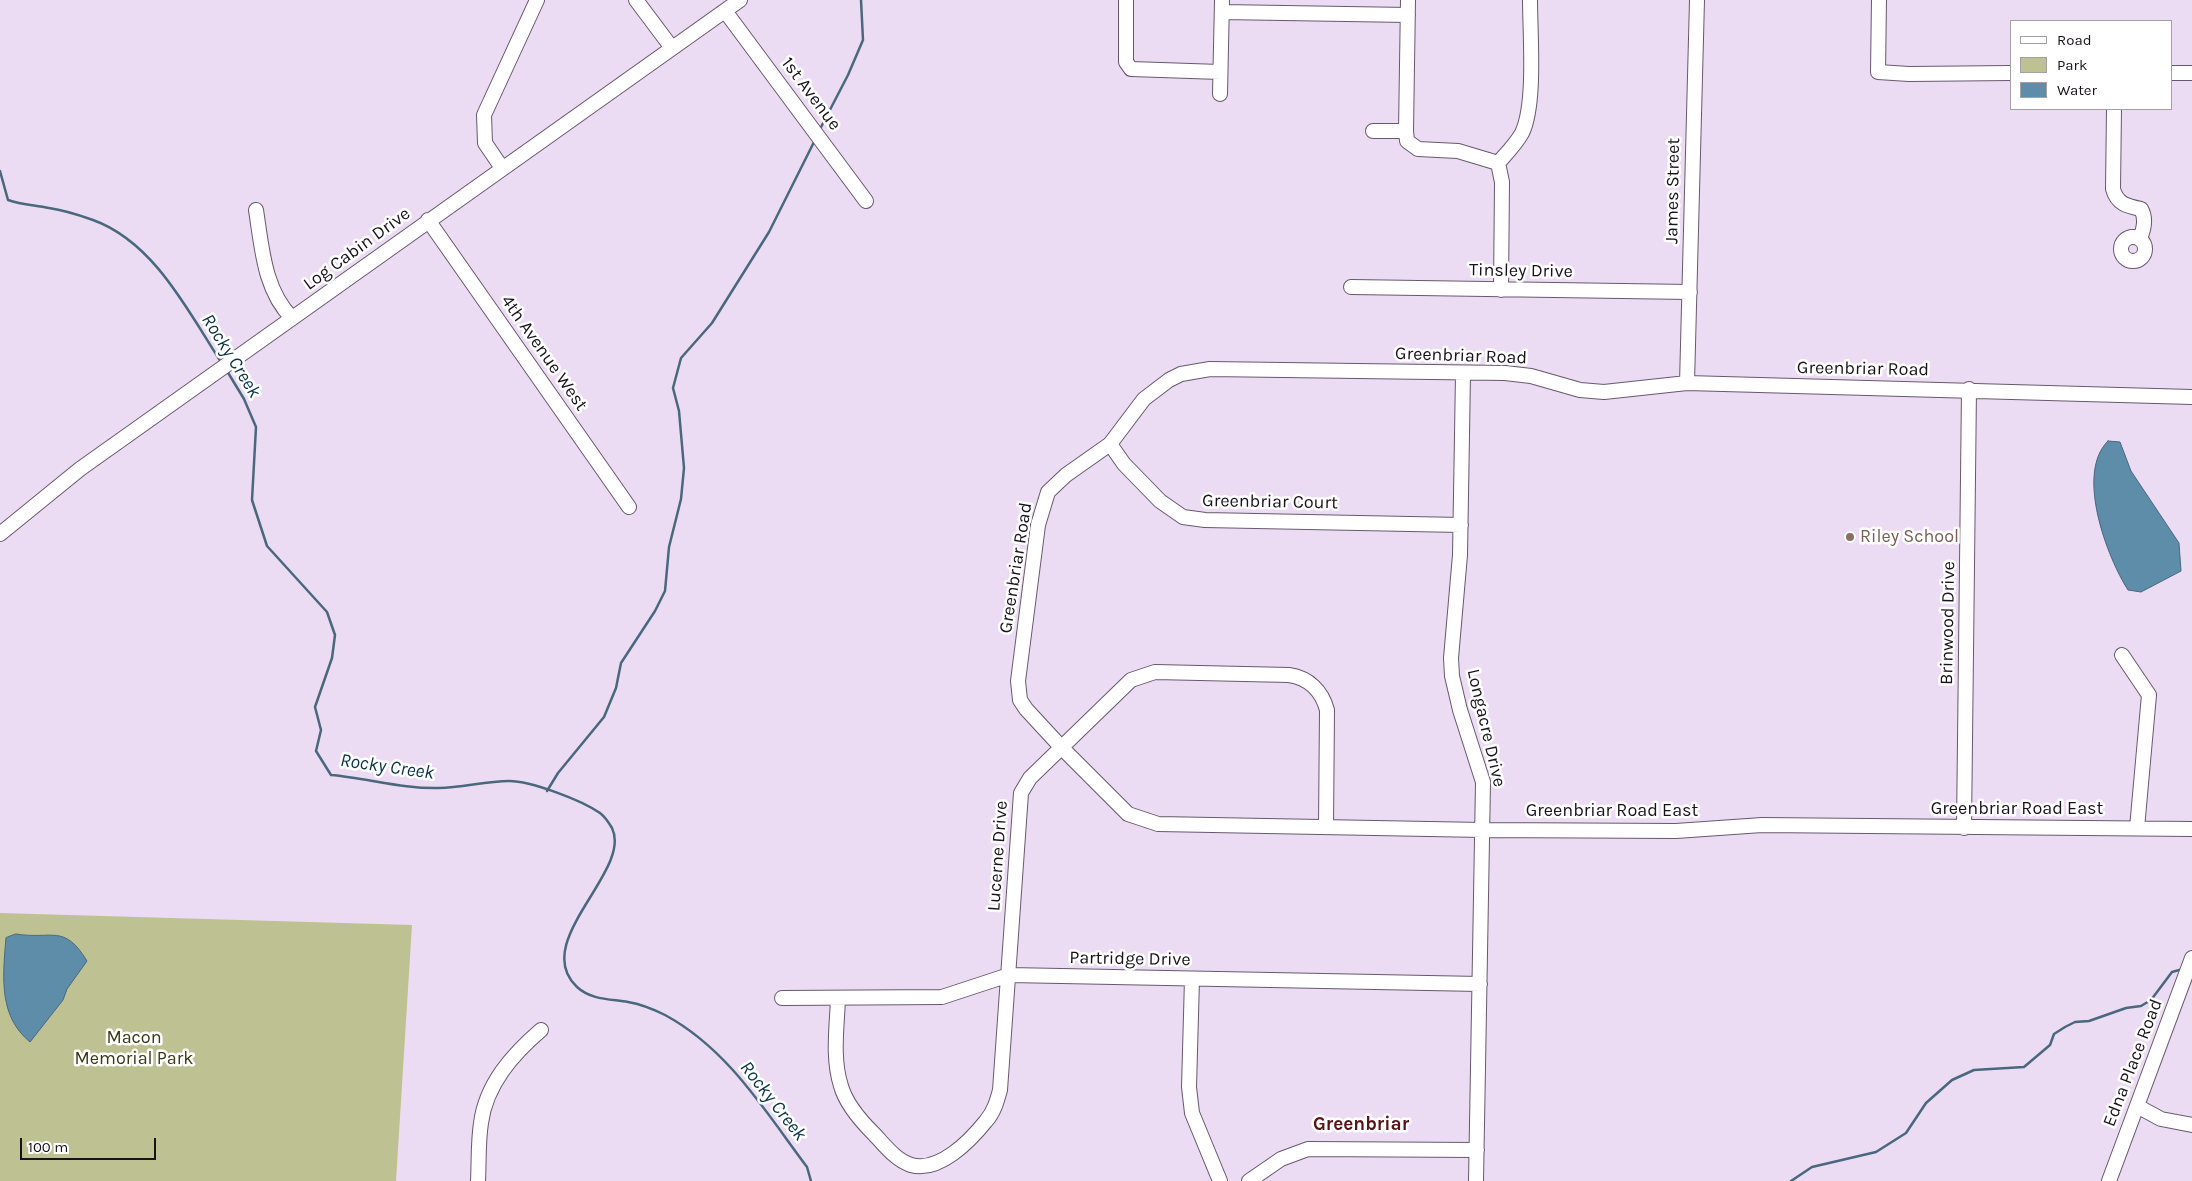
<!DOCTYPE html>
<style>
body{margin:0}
#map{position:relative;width:2192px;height:1181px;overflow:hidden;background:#ecdcf3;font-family:Karla,sans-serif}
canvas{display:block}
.legend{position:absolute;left:2010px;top:20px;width:162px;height:90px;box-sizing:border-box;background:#fff;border:1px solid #a3a1a4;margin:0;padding:6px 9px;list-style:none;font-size:15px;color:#18131b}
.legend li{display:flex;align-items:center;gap:10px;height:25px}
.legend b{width:25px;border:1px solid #a3a1a4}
.scale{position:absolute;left:20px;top:1138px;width:136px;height:22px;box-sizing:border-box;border:2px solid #18131b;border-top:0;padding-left:6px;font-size:15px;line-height:18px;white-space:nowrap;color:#18131b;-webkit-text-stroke:4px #fff;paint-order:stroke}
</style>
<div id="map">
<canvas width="2192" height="1181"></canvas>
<ul class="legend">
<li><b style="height:6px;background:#fff"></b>Road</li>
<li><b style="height:14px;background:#bec191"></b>Park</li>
<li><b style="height:14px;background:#5e8da9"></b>Water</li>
</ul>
<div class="scale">100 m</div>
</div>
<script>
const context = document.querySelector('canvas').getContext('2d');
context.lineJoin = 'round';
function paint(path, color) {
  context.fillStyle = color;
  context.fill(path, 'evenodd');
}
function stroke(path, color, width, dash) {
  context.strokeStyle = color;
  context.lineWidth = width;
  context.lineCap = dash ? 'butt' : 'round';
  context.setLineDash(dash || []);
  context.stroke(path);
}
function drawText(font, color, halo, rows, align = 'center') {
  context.font = font + ' Karla,sans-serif';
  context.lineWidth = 5;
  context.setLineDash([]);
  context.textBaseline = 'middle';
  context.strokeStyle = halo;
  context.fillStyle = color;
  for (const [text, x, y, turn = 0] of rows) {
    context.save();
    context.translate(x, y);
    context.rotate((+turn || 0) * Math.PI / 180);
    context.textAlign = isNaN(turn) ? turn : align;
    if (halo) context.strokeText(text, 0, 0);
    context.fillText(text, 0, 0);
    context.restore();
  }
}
const green = new Path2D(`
 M 0,913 L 412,925 L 396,1181 L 0,1181 Z`);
const water = new Path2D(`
 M 2108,441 L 2120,442 L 2131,471 L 2179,543 L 2181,571 L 2141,592 L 2128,590 C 2107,557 2075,473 2108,441 Z
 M 16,934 C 52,940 64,923 87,961 L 67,989 L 63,1000 L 30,1042 C 0,1017 2,982 6,938 Z`);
const stream = new Path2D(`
 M 819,131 L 848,75 L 863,40 L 861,0
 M 0,171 L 8,200 C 22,205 35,205 49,208 C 63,210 79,215 93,220 C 154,242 188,311 221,362
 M 227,371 L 244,399 L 256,427 L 252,500 L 267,546 L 327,612 L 335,635 L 332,658 L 315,707 L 321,730 L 316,751 L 331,775 C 367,778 403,789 439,788 C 462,788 485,781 509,781 C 531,781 581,800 600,813 C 604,816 609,823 612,828 C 633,871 529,942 577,987 C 591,1000 611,999 628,1002 C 640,1004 655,1010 665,1015 C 728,1049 765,1111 807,1167 L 811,1181
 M 547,791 L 558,773 L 604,717 L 616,688 L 621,663 L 655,611 L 665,591 L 669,547 L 681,499 L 684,468 L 679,411 L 673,388 L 681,358 L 712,323 L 769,232 L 815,140
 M 1791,1181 L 1812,1167 L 1876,1152 L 1906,1133 L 1926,1103 L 1952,1080 L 1974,1070 L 2024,1067 L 2050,1045 L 2054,1034 L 2065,1027 L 2075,1022 L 2089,1021 L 2126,1008 L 2141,1006 L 2151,1000 L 2172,972 L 2183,969`);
const minor = new Path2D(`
 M 636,0 L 672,48
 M 1126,0 L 1126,62 L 1131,69 L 1220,72
 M 1879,0 L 1878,72 L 1909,74 L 2011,73
 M 725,11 L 866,201
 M 1222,12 L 1408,15
 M 2171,73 L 2192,73
 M 1220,94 L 1222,0
 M 2114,109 L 2113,189 C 2117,204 2127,206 2141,209 C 2146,218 2144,229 2140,238
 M 1373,131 L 1406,131 L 1407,141 L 1418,149 L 1458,151 L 1498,163
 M 1406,131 L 1408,0
 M 1498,163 C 1506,154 1516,144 1522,133 C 1536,104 1530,34 1530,0
 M 1498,163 L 1502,182 L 1501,290
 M 502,168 L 485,143 L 484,115 L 537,0
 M 256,210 C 262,248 264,290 292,318
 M 428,220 L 629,507
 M2121 249a12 12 0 1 1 24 0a12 12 0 1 1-24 0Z
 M 1351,287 L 1690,292
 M 1463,374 L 1460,555 L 1451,658 L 1452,676 L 1460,710 L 1483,782 L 1476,1181
 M 1687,383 L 1697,0
 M 2192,397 L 1687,383 L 1604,392 L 1580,390 L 1531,376 L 1505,373 L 1210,369 L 1181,374 L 1169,380 L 1144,399 L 1110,444 L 1066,475 L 1048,492 L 1038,525 L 1018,681 L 1020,700 L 1026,709 L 1062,748 L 1128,814 L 1158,824 L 1483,830 L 1676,831 L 1762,825 L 2192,829
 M 1110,444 L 1124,464 L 1160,501 L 1183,517 L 1205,520 L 1461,525
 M 0,534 L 80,469 L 740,0
 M 2122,655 L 2149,695 L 2137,828
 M 1964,828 L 1969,389
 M 1192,979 L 1189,1087 L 1192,1113 L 1220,1181
 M 782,998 L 942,997 L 1009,975 L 1480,984
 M 838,998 C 837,1027 832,1058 841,1086 C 846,1104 860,1120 873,1133 C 884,1144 895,1160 911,1165 C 939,1173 970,1141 986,1121 C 994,1112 997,1101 1000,1090 L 1021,793 L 1030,778 L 1131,680 L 1155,672 L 1289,675 C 1309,678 1322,691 1327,710 L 1326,827
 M 2137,1106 L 2161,1119 L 2192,1125
 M 478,1181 C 479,1162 478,1142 481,1123 C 486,1084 513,1054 541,1030
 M 1249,1181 L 1281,1159 L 1308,1149 L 1477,1150
 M 2109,1181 L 2192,958`);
const markers = [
 [1850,537,5,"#8d6e63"]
];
const streetNames = [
 ["1st Avenue",811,94,53],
 ["James Street",1673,191,-89],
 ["Log Cabin Drive",357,249,-36],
 ["Tinsley Drive",1521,271,1],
 ["4th Avenue West",544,353,55],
 ["Greenbriar Road",1461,356,2],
 ["Greenbriar Road",1863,369,1],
 ["Greenbriar Court",1270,502,1],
 ["Greenbriar Road",1016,568,-81],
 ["Brinwood Drive",1948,623,-89],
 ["Longacre Drive",1486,728,77],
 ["Greenbriar Road East",2017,809],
 ["Greenbriar Road East",1612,811],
 ["Lucerne Drive",998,856,-86],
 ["Partridge Drive",1130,959,1],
 ["Edna Place Road",2133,1063,-69]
];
const educationNames = [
 ["Riley School",1860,537]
];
const parkNames = [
 ["Macon",134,1038],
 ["Memorial Park",134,1059]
];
const waterNames = [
 ["Rocky Creek",231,356,58],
 ["Rocky Creek",387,767,8],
 ["Rocky Creek",773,1101,52]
];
const neighbourhoodNames = [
 ["Greenbriar",1361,1125]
];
paint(green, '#bec191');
paint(water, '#5e8da9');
stroke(water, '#49687e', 1);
stroke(stream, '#49687e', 2.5);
stroke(minor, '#67596d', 16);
stroke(minor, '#fff', 14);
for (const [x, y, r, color] of markers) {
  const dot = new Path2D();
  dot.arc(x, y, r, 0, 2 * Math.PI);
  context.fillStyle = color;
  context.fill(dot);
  stroke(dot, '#fff', 2);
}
drawText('18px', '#18131b', '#fff', streetNames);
drawText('18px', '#785e54', '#fff', educationNames, 'left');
drawText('18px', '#383912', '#fff', parkNames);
drawText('italic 19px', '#093348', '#fff', waterNames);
drawText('bold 19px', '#581317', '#fff', neighbourhoodNames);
</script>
